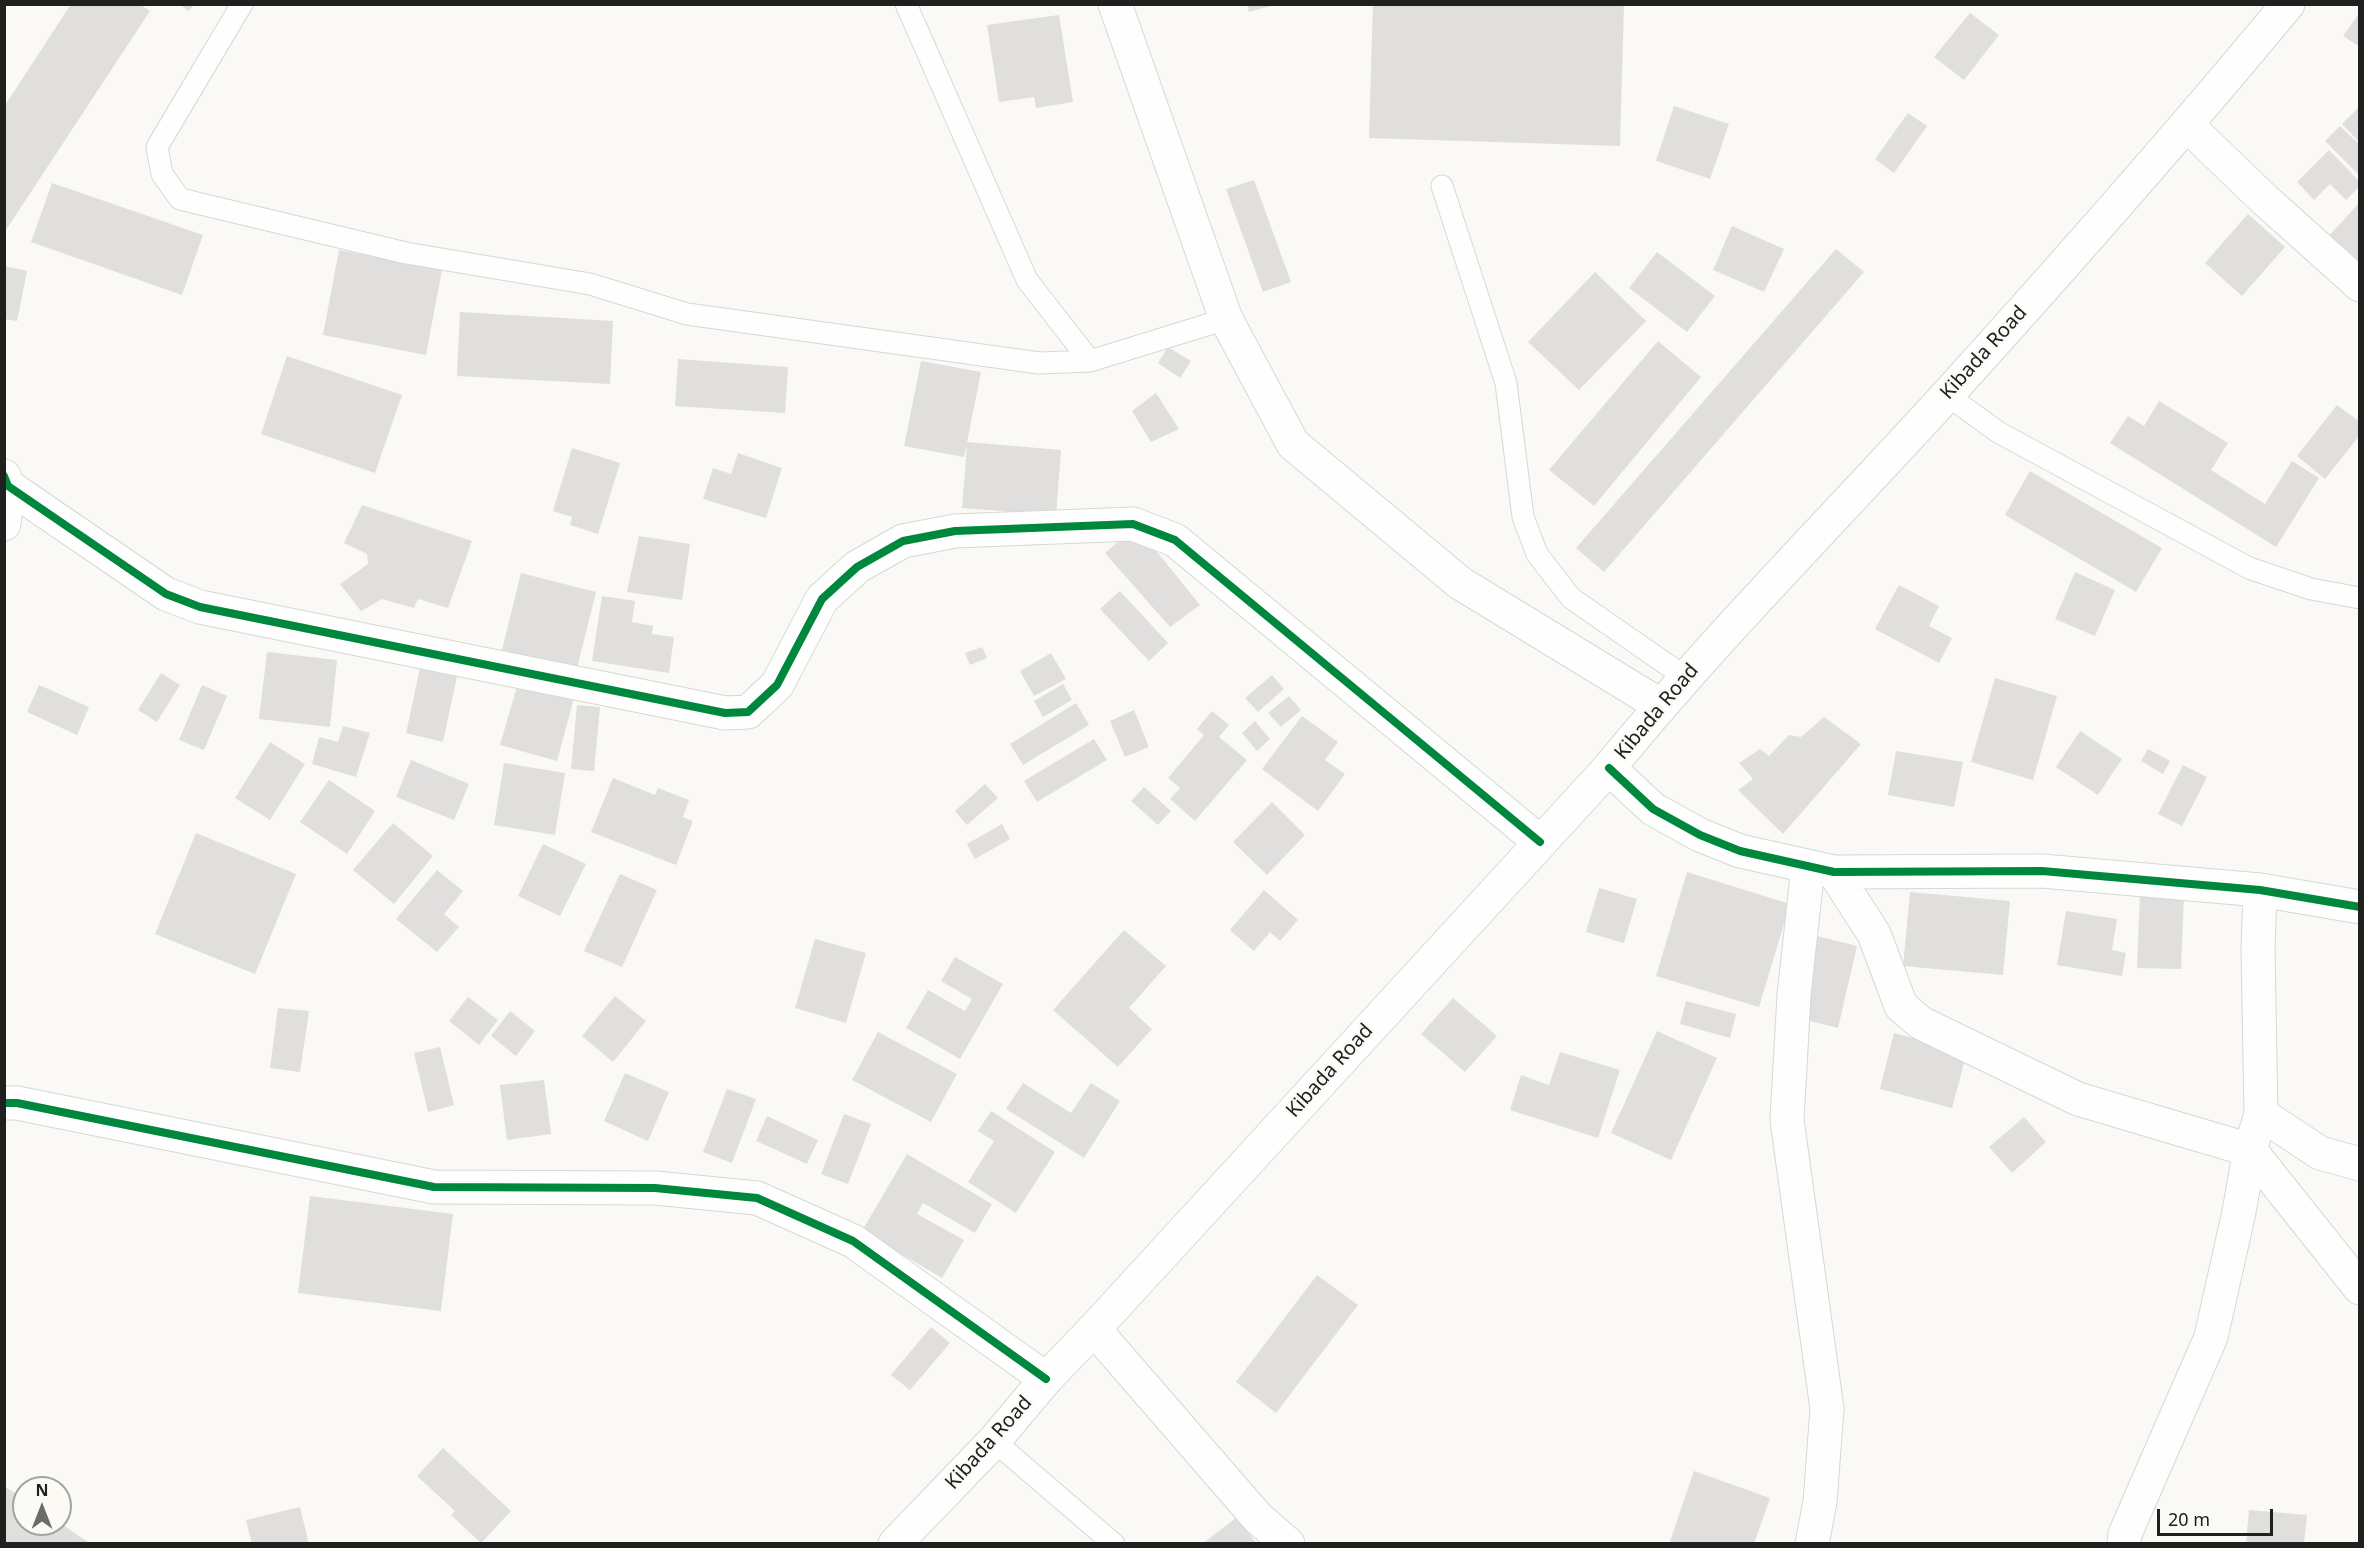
<!DOCTYPE html>
<style>
body{margin:0}
#map{position:relative;width:2364px;height:1548px;overflow:hidden;background:#faf9f6;font-family:"Noto Sans",sans-serif}
canvas{display:block}
.frame{position:absolute;inset:0;border:6px solid #20201e;pointer-events:none}
.north{position:absolute;left:12px;top:1476px;width:60px;height:60px;box-sizing:border-box;background:#fbfaf5;border:2px solid #a3a39f;border-radius:50%;rotate:0deg;font-size:16px;font-weight:700;line-height:24px;text-align:center;color:#20201e}
.north::after{content:'';display:block;margin:auto;width:21px;height:27px;background:#6c6c6a;clip-path:polygon(50% 0,100% 100%,50% 72%,0 100%)}
.scale{position:absolute;left:2157px;top:1509px;width:116px;height:27px;box-sizing:border-box;border:3px solid #20201e;border-top:0;padding-left:8px;font-size:18px;line-height:21px;white-space:nowrap;color:#20201e;-webkit-text-stroke:4px #fbfaf5;paint-order:stroke}
</style>
<div id="map">
<canvas width="2364" height="1548"></canvas>
<div class="frame"></div>
<div class="north">N</div>
<div class="scale">20 m</div>
</div>
<script>
const context = document.querySelector('canvas').getContext('2d');
context.lineJoin = 'round';
function paint(path, color) {
  context.fillStyle = color;
  context.fill(path, 'evenodd');
}
function stroke(path, color, width, dash) {
  context.strokeStyle = color;
  context.lineWidth = width;
  context.lineCap = dash ? 'butt' : 'round';
  context.setLineDash(dash || []);
  context.stroke(path);
}
function drawText(font, color, halo, rows, align = 'center') {
  context.font = font + ' "Noto Sans",sans-serif';
  context.lineWidth = 5;
  context.setLineDash([]);
  context.textBaseline = 'middle';
  context.strokeStyle = halo;
  context.fillStyle = color;
  for (const [text, x, y, turn = 0] of rows) {
    context.save();
    context.translate(x, y);
    context.rotate((+turn || 0) * Math.PI / 180);
    context.textAlign = isNaN(turn) ? turn : align;
    if (halo) context.strokeText(text, 0, 0);
    context.fillText(text, 0, 0);
    context.restore();
  }
}
const building = new Path2D(`
 M 71,4 L 139,4 L 150,11 L 4,233 L 4,107 Z
 M 179,4 L 194,4 L 189,11 Z
 M 1247,4 L 1274,4 L 1274,5 L 1249,12 Z
 M 1373,4 L 1624,4 L 1620,146 L 1369,138 Z
 M 2360,12 L 2360,47 L 2343,36 Z
 M 1970,13 L 1999,35 L 1964,80 L 1934,57 Z
 M 1059,15 L 1073,102 L 1036,108 L 1034,97 L 999,102 L 987,25 Z
 M 1674,106 L 1729,124 L 1710,179 L 1656,161 Z
 M 2360,106 L 2360,143 L 2342,124 Z
 M 1908,113 L 1927,126 L 1894,173 L 1875,159 Z
 M 2340,126 L 2360,145 L 2360,176 L 2325,141 Z
 M 2329,150 L 2360,182 L 2360,186 L 2346,200 L 2330,184 L 2314,200 L 2297,182 Z
 M 1254,180 L 1291,282 L 1263,292 L 1226,189 Z
 M 52,183 L 203,235 L 182,295 L 31,242 Z
 M 2360,202 L 2360,266 L 2328,237 Z
 M 2248,214 L 2285,247 L 2242,296 L 2205,263 Z
 M 1732,226 L 1784,249 L 1764,292 L 1713,270 Z
 M 1836,249 L 1864,272 L 1604,572 L 1576,548 Z
 M 339,250 L 442,270 L 426,355 L 323,335 Z
 M 1657,252 L 1715,296 L 1687,332 L 1629,288 Z
 M 4,266 L 27,271 L 17,321 L 4,319 Z
 M 1595,272 L 1646,321 L 1579,390 L 1528,342 Z
 M 460,312 L 613,321 L 610,384 L 457,376 Z
 M 1658,341 L 1701,377 L 1594,506 L 1549,470 Z
 M 1168,347 L 1191,361 L 1180,378 L 1158,363 Z
 M 287,356 L 402,395 L 375,473 L 261,434 Z
 M 678,359 L 788,367 L 785,413 L 675,406 Z
 M 921,361 L 981,372 L 967,442 L 1061,450 L 1056,515 L 962,508 L 967,446 L 964,457 L 904,446 Z
 M 1156,393 L 1179,429 L 1151,442 L 1132,411 Z
 M 2159,401 L 2228,443 L 2211,470 L 2265,504 L 2292,461 L 2319,478 L 2276,547 L 2110,443 L 2128,416 L 2144,426 Z
 M 2337,405 L 2360,422 L 2360,435 L 2325,479 L 2297,456 Z
 M 572,448 L 620,463 L 598,534 L 570,525 L 572,517 L 553,511 Z
 M 738,453 L 782,468 L 766,518 L 703,499 L 713,468 L 731,474 Z
 M 2030,471 L 2162,548 L 2136,592 L 2005,515 Z
 M 362,505 L 472,541 L 448,608 L 418,599 L 414,608 L 382,599 L 361,611 L 340,584 L 368,564 L 367,554 L 344,543 Z
 M 1136,526 L 1200,605 L 1170,627 L 1105,553 Z
 M 639,536 L 690,544 L 682,600 L 627,592 Z
 M 2075,572 L 2115,590 L 2095,636 L 2055,619 Z
 M 521,573 L 596,592 L 577,668 L 502,650 Z
 M 1899,585 L 1939,606 L 1929,626 L 1952,638 L 1939,663 L 1875,629 Z
 M 1120,591 L 1168,643 L 1149,661 L 1100,609 Z
 M 602,596 L 635,601 L 632,622 L 653,626 L 652,634 L 674,637 L 669,673 L 592,661 Z
 M 982,647 L 987,658 L 970,665 L 965,653 Z
 M 267,652 L 337,660 L 330,727 L 259,719 Z
 M 1051,653 L 1066,679 L 1034,696 L 1020,671 Z
 M 420,668 L 457,676 L 443,742 L 406,733 Z
 M 161,673 L 180,685 L 157,722 L 138,710 Z
 M 1272,675 L 1284,689 L 1258,712 L 1245,698 Z
 M 1995,678 L 2057,696 L 2033,780 L 1971,762 Z
 M 518,683 L 574,698 L 557,761 L 500,745 Z
 M 1063,684 L 1072,700 L 1043,717 L 1034,701 Z
 M 39,685 L 89,707 L 77,735 L 27,712 Z
 M 202,685 L 227,696 L 204,750 L 179,740 Z
 M 1289,696 L 1301,710 L 1281,727 L 1268,713 Z
 M 1076,703 L 1089,725 L 1023,765 L 1010,744 Z
 M 577,705 L 600,707 L 594,771 L 571,769 Z
 M 1134,710 L 1149,747 L 1125,757 L 1110,721 Z
 M 1212,711 L 1229,725 L 1219,737 L 1247,760 L 1195,821 L 1170,799 L 1180,788 L 1168,778 L 1204,735 L 1197,729 Z
 M 1302,716 L 1338,742 L 1325,760 L 1345,774 L 1318,811 L 1262,769 Z
 M 1824,717 L 1861,744 L 1783,834 L 1738,790 L 1753,779 L 1739,763 L 1760,749 L 1769,756 L 1789,735 L 1801,737 Z
 M 1255,721 L 1270,739 L 1257,751 L 1242,733 Z
 M 343,726 L 370,733 L 356,777 L 312,764 L 319,737 L 338,742 Z
 M 2080,731 L 2122,759 L 2098,795 L 2056,767 Z
 M 1094,739 L 1107,760 L 1037,802 L 1024,781 Z
 M 270,742 L 305,764 L 270,820 L 235,798 Z
 M 2148,749 L 2170,761 L 2163,774 L 2141,761 Z
 M 1896,751 L 1963,762 L 1954,807 L 1888,795 Z
 M 411,760 L 469,784 L 454,820 L 396,797 Z
 M 504,763 L 565,773 L 555,835 L 494,825 Z
 M 2183,765 L 2207,777 L 2182,826 L 2158,814 Z
 M 613,778 L 655,795 L 658,788 L 689,800 L 683,817 L 693,821 L 676,865 L 591,832 Z
 M 329,780 L 375,811 L 347,854 L 300,822 Z
 M 985,784 L 998,798 L 967,825 L 955,811 Z
 M 1144,787 L 1171,811 L 1158,825 L 1131,801 Z
 M 1272,802 L 1305,835 L 1267,875 L 1233,842 Z
 M 393,823 L 433,856 L 394,904 L 353,870 Z
 M 1002,824 L 1010,839 L 975,859 L 967,844 Z
 M 196,833 L 296,874 L 255,974 L 155,934 Z
 M 543,844 L 586,864 L 560,916 L 518,896 Z
 M 437,870 L 463,891 L 444,914 L 459,927 L 437,952 L 396,919 Z
 M 1687,872 L 1790,904 L 1759,1007 L 1656,976 Z
 M 620,874 L 657,890 L 622,967 L 584,951 Z
 M 1599,888 L 1637,899 L 1624,943 L 1586,932 Z
 M 1264,890 L 1298,920 L 1280,941 L 1270,932 L 1254,951 L 1230,930 Z
 M 1910,892 L 2010,901 L 2003,975 L 1903,966 Z
 M 2140,893 L 2184,895 L 2181,969 L 2137,968 Z
 M 2066,911 L 2117,919 L 2112,950 L 2126,953 L 2122,976 L 2057,965 Z
 M 1124,930 L 1166,966 L 1129,1008 L 1152,1029 L 1118,1067 L 1053,1010 Z
 M 1817,936 L 1857,946 L 1838,1028 L 1798,1018 Z
 M 815,939 L 866,953 L 846,1023 L 795,1008 Z
 M 955,957 L 1003,984 L 960,1059 L 906,1028 L 928,990 L 965,1011 L 972,999 L 941,981 Z
 M 615,996 L 646,1021 L 613,1062 L 582,1036 Z
 M 468,997 L 498,1020 L 479,1045 L 449,1021 Z
 M 1453,998 L 1497,1036 L 1465,1072 L 1421,1034 Z
 M 1686,1001 L 1736,1014 L 1730,1038 L 1680,1024 Z
 M 278,1008 L 309,1011 L 300,1072 L 270,1068 Z
 M 510,1011 L 535,1031 L 516,1056 L 491,1036 Z
 M 1657,1031 L 1717,1058 L 1671,1160 L 1611,1133 Z
 M 878,1032 L 957,1074 L 931,1122 L 852,1080 Z
 M 1894,1033 L 1967,1052 L 1952,1108 L 1880,1089 Z
 M 440,1047 L 454,1105 L 428,1112 L 414,1053 Z
 M 1560,1052 L 1620,1070 L 1598,1138 L 1510,1110 L 1521,1075 L 1549,1085 Z
 M 625,1073 L 669,1092 L 648,1141 L 604,1121 Z
 M 544,1080 L 551,1134 L 507,1140 L 500,1085 Z
 M 1023,1083 L 1071,1113 L 1091,1083 L 1120,1101 L 1084,1158 L 1006,1109 Z
 M 727,1089 L 756,1099 L 732,1163 L 703,1152 Z
 M 991,1111 L 1055,1152 L 1016,1213 L 968,1182 L 994,1141 L 978,1131 Z
 M 844,1114 L 871,1124 L 848,1184 L 821,1174 Z
 M 767,1116 L 818,1140 L 807,1164 L 756,1141 Z
 M 2024,1117 L 2046,1142 L 2012,1173 L 1989,1147 Z
 M 907,1154 L 992,1204 L 975,1233 L 923,1203 L 917,1214 L 964,1240 L 942,1278 L 862,1231 Z
 M 310,1196 L 453,1214 L 441,1311 L 298,1293 Z
 M 1317,1275 L 1358,1305 L 1276,1413 L 1236,1382 Z
 M 931,1327 L 950,1343 L 910,1390 L 891,1375 Z
 M 443,1448 L 511,1511 L 481,1543 L 451,1515 L 455,1511 L 417,1476 Z
 M 1694,1471 L 1770,1498 L 1754,1544 L 1669,1544 Z
 M 4,1486 L 24,1499 L 24,1524 L 60,1523 L 91,1544 L 4,1544 Z
 M 300,1507 L 309,1544 L 252,1544 L 246,1520 Z
 M 2249,1510 L 2307,1515 L 2304,1544 L 2246,1544 Z
 M 1237,1517 L 1257,1544 L 1202,1544 Z`);
const lane = new Path2D(`
 M 242,4 L 157,147 L 162,174 L 180,199 L 406,253 L 590,284 L 687,314 L 1039,363 L 1090,361
 M 906,4 L 1027,280 L 1090,361 L 1226,319
 M 1442,186 L 1506,383 L 1523,517 L 1537,554 L 1571,598 L 1685,677
 M 1947,395 L 1998,432 L 2249,568 L 2311,589 L 2360,598
 M 994,1441 L 1114,1544`);
const street = new Path2D(`
 M 1115,4 L 1226,319 L 1293,444 L 1460,583 L 1660,705
 M 2188,126 L 2265,200 L 2360,285
 M 4,476 L 8,486 L 166,594 L 200,607 L 725,713 L 748,712 L 777,685 L 822,599 L 857,567 L 903,541 L 955,531 L 1133,524 L 1175,540 L 1540,842
 M 4,524 L 8,486
 M 1609,768 L 1653,809 L 1700,835 L 1740,851 L 1834,872 L 2042,871 L 2260,890 L 2360,907
 M 1808,867 L 1794,995 L 1787,1120 L 1827,1409 L 1820,1502 L 1812,1544
 M 1834,872 L 1874,934 L 1901,1006 L 1921,1023 L 2078,1099 L 2250,1150 L 2360,1288
 M 2260,890 L 2258,948 L 2261,1114 L 2320,1153 L 2360,1164
 M 4,1103 L 17,1103 L 434,1187 L 655,1188 L 757,1198 L 853,1241 L 1046,1379
 M 1094,1329 L 1258,1518 L 1288,1544
 M 2124,1544 L 2125,1534 L 2211,1337 L 2239,1212 L 2250,1150 L 2261,1114`);
const secondary = new Path2D(`
 M 895,1544 L 994,1441 L 1046,1379 L 1094,1329 L 1609,768 C 1715,638 1834,519 1947,395 C 2063,267 2177,138 2288,4`);
const cycleway = new Path2D(`
 M 4,476 L 8,486 L 166,594 L 200,607 L 725,713 L 748,712 L 777,685 L 822,599 L 857,567 L 903,541 L 955,531 L 1133,524 L 1175,540 L 1540,842
 M 1609,768 L 1653,809 L 1700,835 L 1740,851 L 1834,872 L 2042,871 L 2260,890 L 2360,907
 M 4,1103 L 17,1103 L 434,1187 L 655,1188 L 757,1198 L 853,1241 L 1046,1379`);
const streetNames = [
 ["Kibada Road",1984,353,-48],
 ["Kibada Road",1657,712,-50],
 ["Kibada Road",1330,1071,-48],
 ["Kibada Road",989,1443,-48]
];
paint(building, '#e0dfde');
stroke(lane, '#d7d7d5', 23);
stroke(street, '#d7d7d5', 35);
stroke(secondary, '#d7d7d5', 35);
stroke(lane, '#fefefe', 21);
stroke(street, '#fefefe', 33);
stroke(secondary, '#fefefe', 33);
stroke(cycleway, '#00873e', 8);
drawText('20px', '#20201e', '#fbfaf5', streetNames);
</script>
